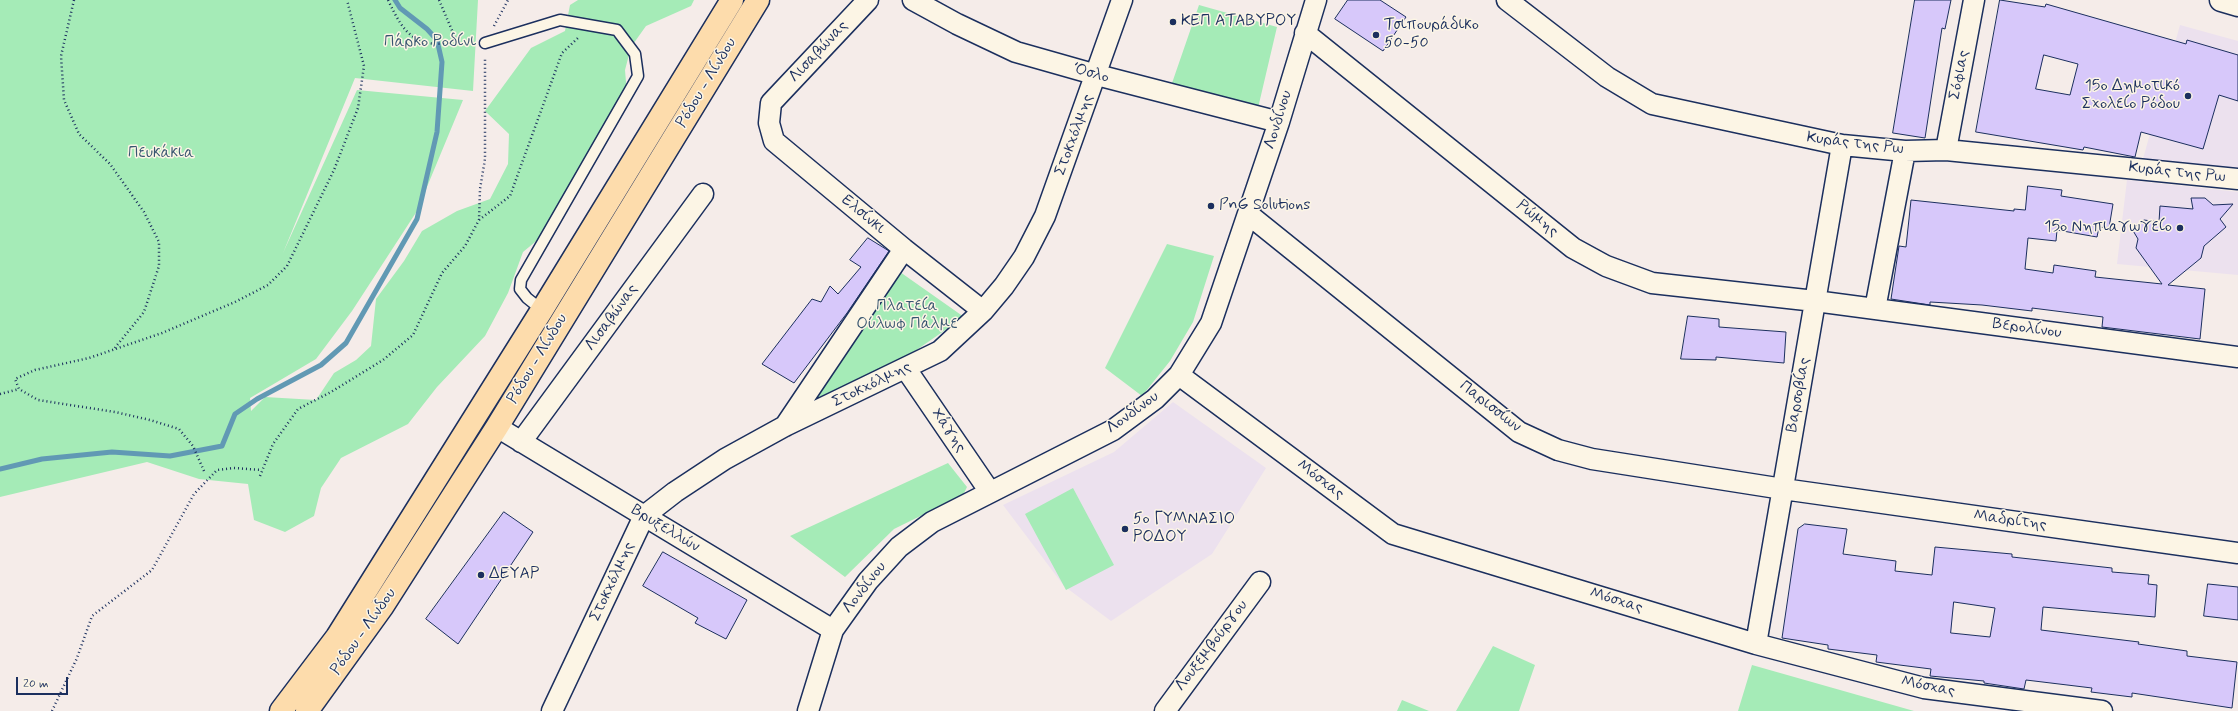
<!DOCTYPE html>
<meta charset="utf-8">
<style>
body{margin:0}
#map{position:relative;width:2238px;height:711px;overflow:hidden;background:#f5ece9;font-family:Mynerve,sans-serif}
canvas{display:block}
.scale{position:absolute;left:16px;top:677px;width:52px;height:18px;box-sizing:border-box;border:2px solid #1b2f5e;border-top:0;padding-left:5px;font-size:12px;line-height:14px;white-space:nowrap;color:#1b2f5e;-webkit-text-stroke:3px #fcf5e5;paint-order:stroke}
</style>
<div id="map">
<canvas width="2238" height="711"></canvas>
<div class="scale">20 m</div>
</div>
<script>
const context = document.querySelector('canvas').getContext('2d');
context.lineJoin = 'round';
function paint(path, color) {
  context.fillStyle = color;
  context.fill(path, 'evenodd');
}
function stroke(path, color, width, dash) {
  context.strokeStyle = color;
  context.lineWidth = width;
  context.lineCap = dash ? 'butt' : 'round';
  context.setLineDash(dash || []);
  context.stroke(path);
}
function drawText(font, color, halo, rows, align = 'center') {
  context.font = font + ' Mynerve,sans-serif';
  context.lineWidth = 3;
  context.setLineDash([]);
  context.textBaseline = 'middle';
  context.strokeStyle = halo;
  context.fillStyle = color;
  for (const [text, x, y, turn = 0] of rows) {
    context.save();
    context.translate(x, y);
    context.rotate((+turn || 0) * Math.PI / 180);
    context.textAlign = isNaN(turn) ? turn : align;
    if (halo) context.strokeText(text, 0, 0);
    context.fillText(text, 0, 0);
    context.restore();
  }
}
const built = new Path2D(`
 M 2180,25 L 2238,41 L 2238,171 L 2143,159 Z
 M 2127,180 L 2238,192 L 2238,275 L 2117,264 Z
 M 1173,402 L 1266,468 L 1212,554 L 1111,621 L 1064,586 L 1003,505 L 1114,452 Z`);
const green = new Path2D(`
 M 0,0 L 478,0 L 473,91 L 355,78 L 283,253 L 357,90 L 463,100 L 417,211 L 352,311 L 316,359 L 250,398 L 251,411 L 265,397 L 316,400 L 334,373 L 356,360 L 371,346 L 376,299 L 404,261 L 422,231 L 457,211 L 490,199 L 508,164 L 509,134 L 485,111 L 531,48 L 565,31 L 570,5 L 578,0 L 694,0 L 691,6 L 646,26 L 631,47 L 625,70 L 627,94 L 552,228 L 523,252 L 508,293 L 485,336 L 437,387 L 408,424 L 341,458 L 321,488 L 314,516 L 285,532 L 254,520 L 248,484 L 199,479 L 147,462 L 0,497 Z
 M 1199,5 L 1277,27 L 1258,108 L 1171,86 Z
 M 1167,244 L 1214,256 L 1193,322 L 1170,361 L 1142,396 L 1105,368 Z
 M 900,272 L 964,317 L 915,351 L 812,408 L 804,400 Z
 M 948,463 L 967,487 L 963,495 L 894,529 L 845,577 L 790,536 Z
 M 1073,488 L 1114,565 L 1066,590 L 1025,514 Z
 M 1493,646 L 1535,665 L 1519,711 L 1456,711 Z
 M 1752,665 L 1914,711 L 1738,711 Z
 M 1402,700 L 1429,711 L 1397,711 Z`);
const stream = new Path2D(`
 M 0,469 L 42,459 L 112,452 L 170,456 L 222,446 L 235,414 L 257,399 L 321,365 L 346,343 L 417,219 L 437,132 L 442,62 L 437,40 L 427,29 L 400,8 L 395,0`);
const building = new Path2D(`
 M 1348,0 L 1380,0 L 1406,17 L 1383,51 L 1335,19 Z
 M 1915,0 L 1951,0 L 1945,29 L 1942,28 L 1925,138 L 1893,133 Z
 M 2000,0 L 2045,7 L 2046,4 L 2186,44 L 2187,40 L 2238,55 L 2238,101 L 2219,95 L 2203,149 L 2141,132 L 2135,157 L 2084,147 L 2083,150 L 1976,132 ZM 2044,55 L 2078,64 L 2070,95 L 2036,89 Z
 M 2028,186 L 2062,190 L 2061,196 L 2113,204 L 2109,228 L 2099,227 L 2097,237 L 2057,230 L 2056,241 L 2028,238 L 2025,269 L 2053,273 L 2054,265 L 2096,271 L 2095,277 L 2162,284 L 2136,248 L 2138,239 L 2132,229 L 2144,220 L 2159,222 L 2160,206 L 2193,209 L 2191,198 L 2205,198 L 2213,205 L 2233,204 L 2220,219 L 2226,227 L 2204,246 L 2201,258 L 2168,285 L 2205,289 L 2200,339 L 2102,327 L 2103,317 L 2032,308 L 2032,311 L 1982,305 L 1930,302 L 1930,305 L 1891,299 L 1899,246 L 1906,247 L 1911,200 L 2014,211 L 2014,209 L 2025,210 Z
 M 868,238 L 889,251 L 847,313 L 794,383 L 762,364 L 812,299 L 821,302 L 830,286 L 838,294 L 861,267 L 850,260 Z
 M 1688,316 L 1719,319 L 1719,327 L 1786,332 L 1784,363 L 1716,357 L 1716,360 L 1681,359 Z
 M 504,512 L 533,532 L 458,644 L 426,619 Z
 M 1805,524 L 1847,529 L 1843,554 L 1896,561 L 1895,571 L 1932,575 L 1935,547 L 2012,554 L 2012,557 L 2112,568 L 2112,572 L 2149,575 L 2148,584 L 2157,585 L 2155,617 L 2043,607 L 2041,630 L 2139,642 L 2138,644 L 2187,651 L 2187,656 L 2237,662 L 2232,708 L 2132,693 L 2132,697 L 2091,692 L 2092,688 L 2026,680 L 2024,689 L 1984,683 L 1984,681 L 1930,676 L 1931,669 L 1876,662 L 1877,655 L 1828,649 L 1828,645 L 1782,638 L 1798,529 ZM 1954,602 L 1995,608 L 1990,637 L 1951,633 Z
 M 663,552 L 747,600 L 726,639 L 695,623 L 698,618 L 643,586 Z
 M 2208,584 L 2238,587 L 2238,620 L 2204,616 Z`);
const path = new Path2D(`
 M 74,0 L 61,56 L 64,100 L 79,134 L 110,164 L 144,212 L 159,242 L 159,266 L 144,312 L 114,349
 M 388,0 C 405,36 416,49 457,42
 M 439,0 L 457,42 L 473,42
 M 494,26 L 508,0
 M 479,220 L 510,196 L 562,53 L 579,37
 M 0,394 L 19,389
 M 204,471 L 193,446 L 179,429 L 150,420 L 115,412 L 38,400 L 19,389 L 15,379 L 35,370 L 89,358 L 162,333 L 235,302 L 268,285 L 287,266 L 334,170 L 358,108 L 364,66 L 347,0
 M 260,476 L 273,444 L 298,409 L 331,392 L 383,360 L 413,335 L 442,273 L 465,246 L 479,220 L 480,189 L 485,159 L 485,57
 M 52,711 L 77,658 L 92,616 L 152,570 L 194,494 L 217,470 L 234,468 L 262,470`);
const service = new Path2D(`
 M 485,43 L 560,20 L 617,30 L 635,54 L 638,76 L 521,280 L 520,289 L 527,298 L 542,310`);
const minor = new Path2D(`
 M 868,0 L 771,103 L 769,123 L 774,141 L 904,249 L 983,311
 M 913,0 L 957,24 L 1016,52 L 1097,75 L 1279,122
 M 1507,0 L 1607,77 L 1652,104 L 1842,145 L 1905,151 L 1946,150 L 2238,179
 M 1305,33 L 1573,248 L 1606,266 L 1652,283 L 1815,301 L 2238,357
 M 1946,150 L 1974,0
 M 1248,214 L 1519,432 L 1558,450 L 1592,459 L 1783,489 L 2238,553
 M 1875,309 L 1905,151
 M 906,369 L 990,492
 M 1179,375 L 1393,534 L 1756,644 L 1924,688 L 2102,711
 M 785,426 L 904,249
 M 497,427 L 833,630
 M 521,442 L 703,194
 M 1756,644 L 1842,145
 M 552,711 L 644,516 L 675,492 L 725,459 L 785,426 L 940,351 L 983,311 L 1004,286 L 1024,257 L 1045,216 L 1122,0
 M 808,711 L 833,630 L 868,581 L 899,547 L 932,522 L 1113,430 L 1155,399 L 1179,375 L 1211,323 L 1279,122 L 1316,0
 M 1165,711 L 1260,582`);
const secondary = new Path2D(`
 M 2221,0 L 2238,5`);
const primary = new Path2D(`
 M 281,711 L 337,637 L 542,310 L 732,0
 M 307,711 L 382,607 L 497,427 L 758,0`);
const markers = [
 [1173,22,4,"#1b2f5e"],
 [1376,35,4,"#1b2f5e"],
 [2188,96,4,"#1b2f5e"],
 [1211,206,4,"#1b2f5e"],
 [2180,228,4,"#1b2f5e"],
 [1125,529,4,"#1b2f5e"],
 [481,575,4,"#1b2f5e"]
];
const poiNames = [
 ["ΚΕΠ ΑΤΑΒΥΡΟΥ",1181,22],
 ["Τσιπουράδικο",1384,26],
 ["50-50",1384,44],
 ["15ο Δημοτικό",2180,87,"right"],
 ["Σχολείο Ρόδου",2180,105,"right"],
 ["PnG Solutions",1219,206],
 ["15ο Νηπιαγωγείο",2172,228,"right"],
 ["5ο ΓΥΜΝΑΣΙΟ",1133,520],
 ["ΡΟΔΟΥ",1133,538],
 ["ΔΕΥΑΡ",489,575]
];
const parkNames = [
 ["Πάρκο Ροδίνι",430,43],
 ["Πευκάκια",161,154],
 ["Πλατεία",907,307],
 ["Ούλωφ Πάλμε",907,325]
];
const streetNames = [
 ["Λισαβώνας",819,52,-47],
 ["Όσλο",1091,74,16],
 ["Σόφιας",1960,75,-79],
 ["Ρόδου - Λίνδου",707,83,-59],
 ["Λονδίνου",1279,120,-73],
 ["Στοκχόλμης",1075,135,-70],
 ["Κυράς της Ρω",1855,144,7],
 ["Κυράς της Ρω",2177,173,6],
 ["Ελσίνκι",863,215,40],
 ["Ρώμης",1537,219,39],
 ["Λισαβώνας",612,318,-54],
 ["Βερολίνου",2027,329,8],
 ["Ρόδου - Λίνδου",538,359,-59],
 ["Στοκχόλμης",872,385,-26],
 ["Βαρσοβίας",1799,395,-80],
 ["Παρισσίων",1490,407,38],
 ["Λονδίνου",1133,413,-36],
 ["Χάγης",948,431,56],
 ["Μόσχας",1320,480,37],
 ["Μαδρίτης",2010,521,8],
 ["Βρυξελλών",665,529,31],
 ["Στοκχόλμης",613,582,-65],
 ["Λονδίνου",865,588,-52],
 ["Μόσχας",1616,601,17],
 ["Ρόδου - Λίνδου",364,632,-55],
 ["Λουξεμβούργου",1212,646,-53],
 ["Μόσχας",1928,687,11]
];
paint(built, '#ece1ee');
paint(green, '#a5ebb7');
stroke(stream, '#6199b4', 5);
paint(building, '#d7c8fa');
stroke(building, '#1b2f5e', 1);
stroke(service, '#1b2f5e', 13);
stroke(minor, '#1b2f5e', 23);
stroke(secondary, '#1b2f5e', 25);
stroke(primary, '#1b2f5e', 25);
stroke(path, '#1b2f5e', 2.5, [1, 3]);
stroke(service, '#fcf5e5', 10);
stroke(minor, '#fcf5e5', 20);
stroke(secondary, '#fcf5e5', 22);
stroke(primary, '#fddcac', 22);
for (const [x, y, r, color] of markers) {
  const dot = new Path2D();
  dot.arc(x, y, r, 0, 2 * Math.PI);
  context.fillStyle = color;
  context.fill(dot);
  stroke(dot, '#fcf5e5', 1.5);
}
drawText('16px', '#1b2f5e', '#fcf5e5', poiNames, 'left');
drawText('16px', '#375570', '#fcf5e5', parkNames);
drawText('16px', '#1b2f5e', '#fcf5e5', streetNames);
</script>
